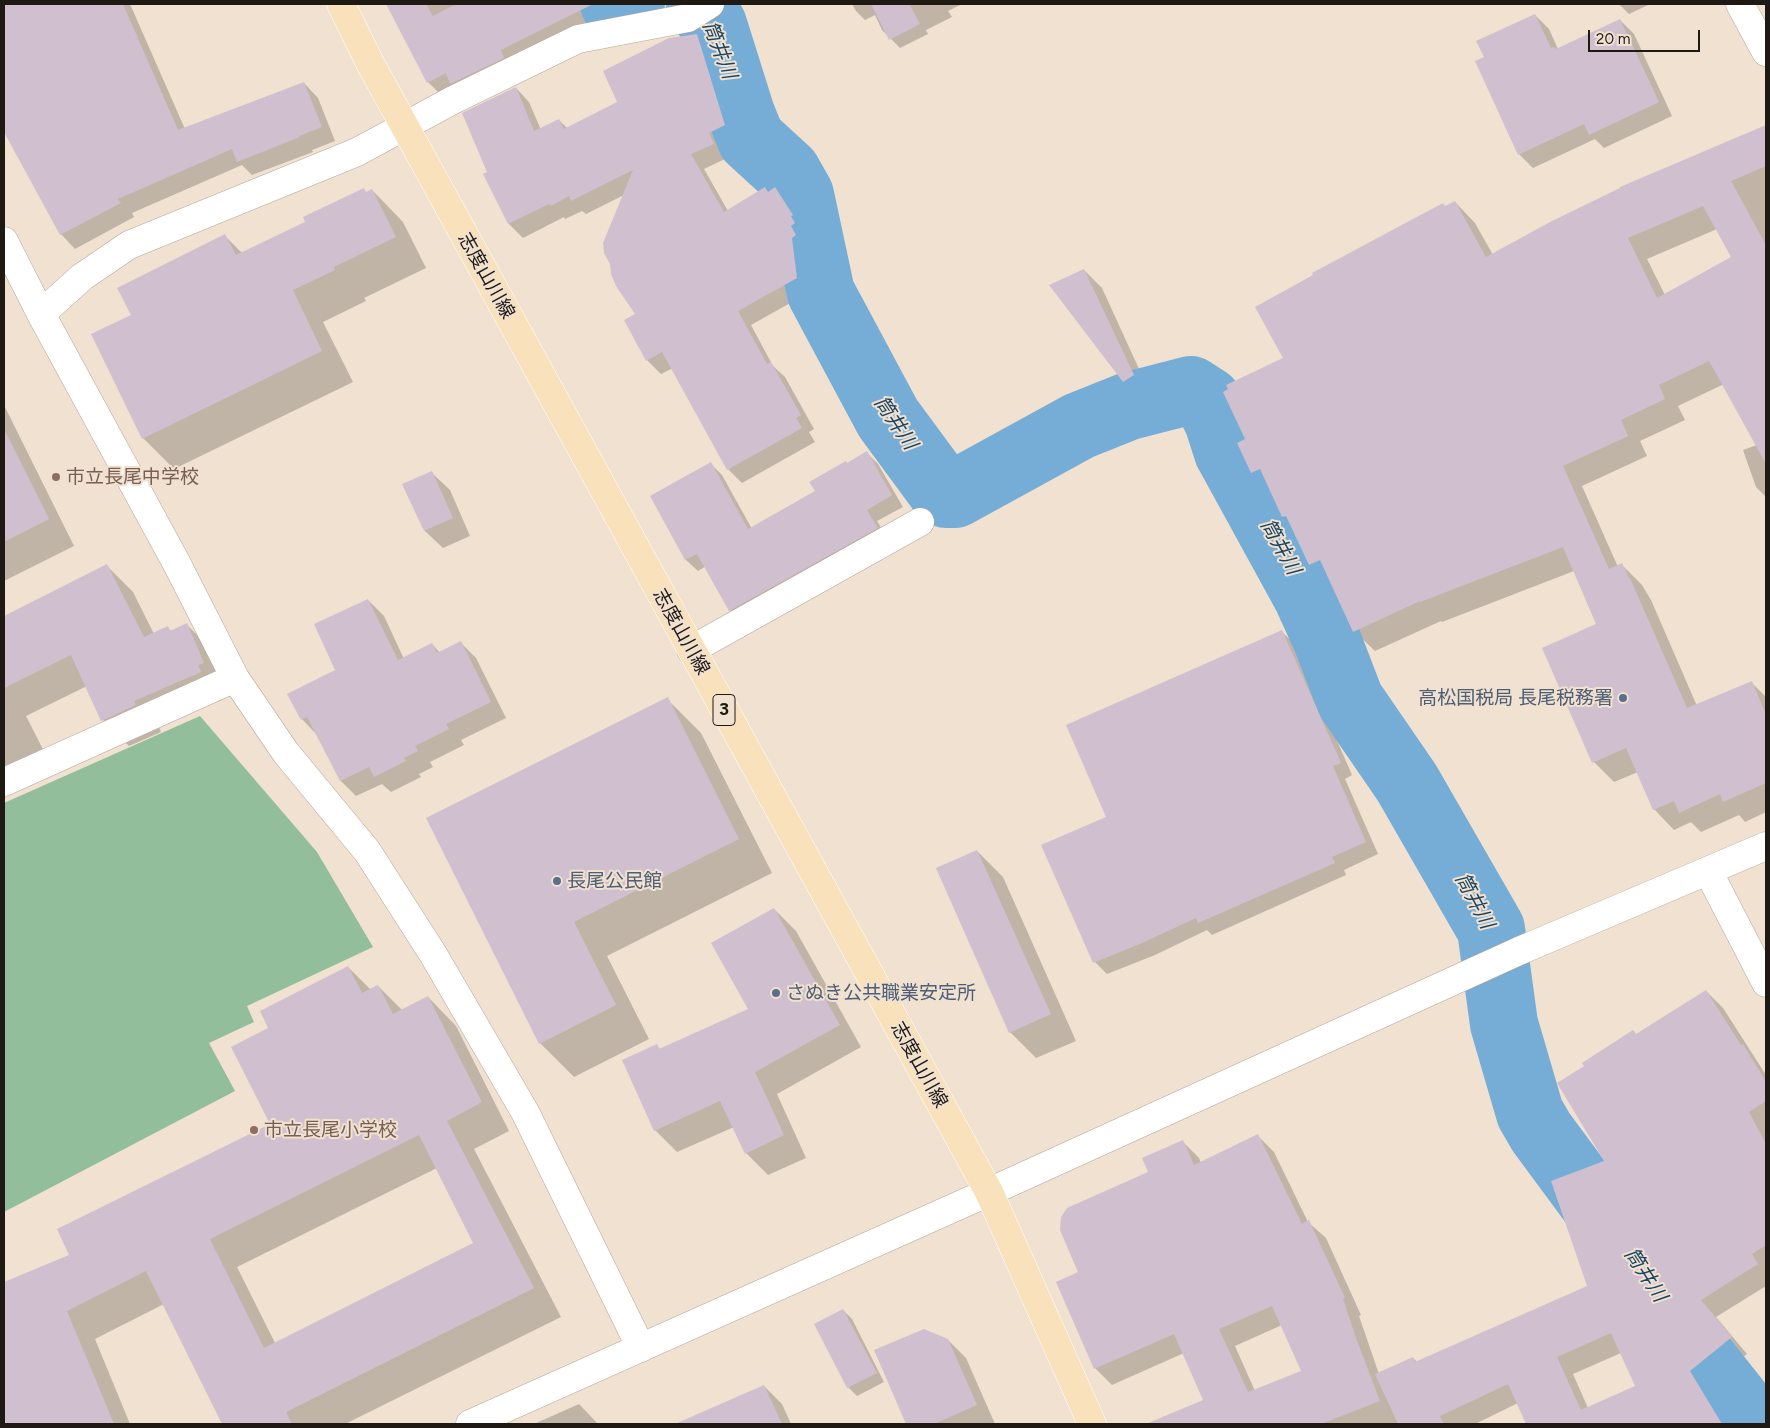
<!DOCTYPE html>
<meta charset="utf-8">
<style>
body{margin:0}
#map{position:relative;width:1770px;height:1428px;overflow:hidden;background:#f0e1d0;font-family:Figtree,sans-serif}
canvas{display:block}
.frame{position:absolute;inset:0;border:5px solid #1e1913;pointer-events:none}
.scale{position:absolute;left:1588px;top:30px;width:112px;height:22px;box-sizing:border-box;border:2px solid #1e1913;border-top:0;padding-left:6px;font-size:15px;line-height:18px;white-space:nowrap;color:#1e1913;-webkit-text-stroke:4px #f0e1d0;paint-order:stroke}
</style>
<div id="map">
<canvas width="1770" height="1428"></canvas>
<div class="frame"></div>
<div class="scale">20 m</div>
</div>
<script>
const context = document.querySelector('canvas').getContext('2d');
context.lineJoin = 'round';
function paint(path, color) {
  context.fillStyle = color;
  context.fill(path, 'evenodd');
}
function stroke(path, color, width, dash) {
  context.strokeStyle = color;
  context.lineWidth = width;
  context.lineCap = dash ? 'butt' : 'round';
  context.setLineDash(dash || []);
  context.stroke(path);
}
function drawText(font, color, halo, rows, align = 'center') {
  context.font = font + ' Figtree,"Noto Sans JP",sans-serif';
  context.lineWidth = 4;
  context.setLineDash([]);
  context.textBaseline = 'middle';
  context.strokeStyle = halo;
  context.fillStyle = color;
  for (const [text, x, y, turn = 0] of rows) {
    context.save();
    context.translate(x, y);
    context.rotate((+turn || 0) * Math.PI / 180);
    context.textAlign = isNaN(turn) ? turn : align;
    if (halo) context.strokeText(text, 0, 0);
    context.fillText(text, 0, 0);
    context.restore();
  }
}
const green = new Path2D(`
 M 200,716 L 317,852 L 373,947 L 247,1006 L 254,1022 L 209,1043 L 235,1091 L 4,1212 L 4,803 Z`);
const shadow = new Path2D(`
 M 4,4 L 130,4 L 185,129 L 304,83 L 318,98 L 335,141 L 312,150 L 313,152 L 252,175 L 242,165 L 132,213 L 134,217 L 75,249 L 61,234 L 4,130 Z
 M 388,4 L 593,4 L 604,25 L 446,100 L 428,82 Z
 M 852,4 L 962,4 L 948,11 L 952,17 L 926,30 L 928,34 L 900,48 L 882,30 L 875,15 L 865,20 L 856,11 Z
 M 1619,4 L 1650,4 L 1629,14 Z
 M 1535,15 L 1549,29 L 1558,49 L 1620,20 L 1634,34 L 1672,116 L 1604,148 L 1595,139 L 1533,168 L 1519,154 L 1486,57 Z
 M 696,35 L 710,49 L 738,139 L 722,147 L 727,158 L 704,169 L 728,211 L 765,188 L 769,193 L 775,189 L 789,202 L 805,229 L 804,230 L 808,237 L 804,240 L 809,249 L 805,252 L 810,292 L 751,325 L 773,366 L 785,377 L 814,429 L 809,432 L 815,442 L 742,483 L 728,469 L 673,368 L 661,374 L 647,360 L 637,314 L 624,195 L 586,214 L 582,211 L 565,219 L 564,217 L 523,238 L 509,224 L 485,175 L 488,173 L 516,88 L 529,102 L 541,130 L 559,120 L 567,128 L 619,102 Z
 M 1760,129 L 1766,135 L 1766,497 L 1756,487 L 1743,450 L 1757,445 L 1724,384 L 1678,406 L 1685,420 L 1640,441 L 1647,456 L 1582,486 L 1618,567 L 1622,565 L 1642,585 L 1651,600 L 1697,706 L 1751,682 L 1766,697 L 1766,812 L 1745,822 L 1739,815 L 1701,832 L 1691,822 L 1674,830 L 1654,809 L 1638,772 L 1614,782 L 1594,762 L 1598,625 L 1574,571 L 1442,622 L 1441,621 L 1375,651 L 1354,631 L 1332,584 L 1330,585 L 1310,564 L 1292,526 L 1283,517 L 1270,490 L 1252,472 L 1247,439 L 1285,359 L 1445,207 L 1455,202 L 1475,223 L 1493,255 ZM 1717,229 L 1732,258 L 1665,295 L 1647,259 Z
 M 363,189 L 367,193 L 372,190 L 403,222 L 426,268 L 364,298 L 366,301 L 323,322 L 353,382 L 174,469 L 143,438 L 132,316 L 225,236 L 242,253 L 307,222 Z
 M 1084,270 L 1102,288 L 1150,393 L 1141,399 L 1124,381 Z
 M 4,405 L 74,546 L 4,581 Z
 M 867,453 L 878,464 L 903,507 L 877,521 L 888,539 L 741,621 L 730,610 L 706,566 L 698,571 L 686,560 L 652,496 L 711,464 L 722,475 L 752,529 L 816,492 L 847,464 Z
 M 432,473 L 450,490 L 470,536 L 443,548 L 425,531 L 404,485 Z
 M 107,566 L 133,592 L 154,634 L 168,628 L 171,631 L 187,625 L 213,651 L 226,698 L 159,727 L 161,732 L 129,746 L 103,720 L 87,686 L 26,716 L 54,771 L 4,796 L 4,618 Z
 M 368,600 L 384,616 L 404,659 L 432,644 L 440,653 L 460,642 L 476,658 L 506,718 L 461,740 L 464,745 L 430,762 L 433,767 L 419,774 L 421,777 L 391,792 L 382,784 L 356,796 L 341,781 L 317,735 L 302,719 L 336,671 Z
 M 1282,632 L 1295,644 L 1352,775 L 1345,779 L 1378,854 L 1344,870 L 1346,875 L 1212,935 L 1207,930 L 1155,955 L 1107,974 L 1095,962 L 1108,818 Z
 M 667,699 L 701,733 L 772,873 L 607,956 L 649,1039 L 574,1077 L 540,1043 L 428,819 Z
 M 977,851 L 1003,877 L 1076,1041 L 1036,1058 L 1010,1032 Z
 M 774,909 L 796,931 L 861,1047 L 777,1094 L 806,1158 L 768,1175 L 746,1153 L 734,1127 L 677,1152 L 655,1130 L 657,1046 L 661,1050 L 749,1009 Z
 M 348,967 L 371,990 L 378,986 L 402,1010 L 428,997 L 456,1026 L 509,1131 L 474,1149 L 561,1317 L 345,1424 L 223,1424 L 164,1304 L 95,1339 L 130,1424 L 4,1424 L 4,1283 L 71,1256 L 271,1124 L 269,1028 ZM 437,1168 L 475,1244 L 275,1343 L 237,1267 Z
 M 1706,991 L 1723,1008 L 1766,1075 L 1766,1128 L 1765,1129 L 1766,1132 L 1766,1286 L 1716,1317 L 1747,1354 L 1706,1388 L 1728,1424 L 1528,1424 L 1518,1403 L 1475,1424 L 1149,1424 L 1205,1401 L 1184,1353 L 1112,1385 L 1095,1368 L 1080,1272 L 1150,1172 L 1182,1141 L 1199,1158 L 1201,1163 L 1258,1136 L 1274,1152 L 1308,1222 L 1326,1238 L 1361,1315 L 1359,1316 L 1379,1374 L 1413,1358 L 1417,1362 L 1589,1286 L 1606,1162 L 1636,1035 ZM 1282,1325 L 1302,1372 L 1255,1391 L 1235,1346 ZM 1621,1353 L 1637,1386 L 1588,1408 L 1573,1374 Z
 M 843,1310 L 852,1319 L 884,1382 L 857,1396 L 848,1387 Z
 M 948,1340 L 966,1358 L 995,1424 L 907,1424 L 875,1351 Z
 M 764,1386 L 782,1404 L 791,1424 L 679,1424 Z
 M 579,1404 L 598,1424 L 534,1424 Z
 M 1766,1407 L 1766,1424 L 1729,1424 Z`);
const river = new Path2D(`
 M 614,4 L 616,6 L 631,4
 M 700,4 L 713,25 L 741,114 L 751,139 L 787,172 L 800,195 L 821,293 L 888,418 L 941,490 L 946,494 L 955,494 L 1079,426 L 1129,406 L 1191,390 L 1208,401 L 1218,421 L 1228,452 L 1307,596 L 1327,640 L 1350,700 L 1407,783 L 1491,929 L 1504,1024 L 1530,1113 L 1541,1132 L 1643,1270 L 1676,1325 L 1754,1424`);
const building = new Path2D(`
 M 4,4 L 123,4 L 178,130 L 304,82 L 322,127 L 299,136 L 300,137 L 237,162 L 232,149 L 118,199 L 121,203 L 60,235 L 4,132 Z
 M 386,4 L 426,4 L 433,16 L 456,4 L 593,4 L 501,50 L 504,58 L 450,84 L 446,73 L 427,83 Z
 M 871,4 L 909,4 L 920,24 L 889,40 Z
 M 1535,14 L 1551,48 L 1555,47 L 1556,49 L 1620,19 L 1659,102 L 1589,135 L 1584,124 L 1518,155 L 1475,61 L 1484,57 L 1476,41 Z
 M 697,34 L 725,125 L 709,133 L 714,144 L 691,154 L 724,212 L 765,187 L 768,192 L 775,187 L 793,215 L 791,216 L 795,223 L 791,226 L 796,235 L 792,238 L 797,278 L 738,311 L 767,364 L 771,362 L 801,415 L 796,418 L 802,428 L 727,470 L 662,352 L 646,361 L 624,320 L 635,314 L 616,286 L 611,274 L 610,264 L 604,253 L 603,243 L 633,170 L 571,201 L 569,196 L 551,206 L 549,204 L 508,224 L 483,174 L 487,172 L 462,113 L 516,87 L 534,131 L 559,119 L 564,129 L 617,102 L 603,71 L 669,38 Z
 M 1766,125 L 1766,166 L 1731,181 L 1766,245 L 1766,464 L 1709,361 L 1659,385 L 1665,399 L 1621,420 L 1628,436 L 1563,466 L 1609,569 L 1622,563 L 1629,578 L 1630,578 L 1687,708 L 1752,681 L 1766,715 L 1766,783 L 1723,802 L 1720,794 L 1679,813 L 1674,801 L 1653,810 L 1626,748 L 1592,763 L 1542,648 L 1596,624 L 1563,547 L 1420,602 L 1420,601 L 1353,632 L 1320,560 L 1309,565 L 1286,516 L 1282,517 L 1260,469 L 1251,473 L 1237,443 L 1245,439 L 1223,392 L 1228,389 L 1226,385 L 1283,358 L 1255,307 L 1313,275 L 1312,273 L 1443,203 L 1445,206 L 1455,201 L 1486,257 L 1552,221 L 1620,188 L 1620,187 ZM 1703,206 L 1731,257 L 1657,298 L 1628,238 Z
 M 364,188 L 366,192 L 372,189 L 396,237 L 334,267 L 335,270 L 293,290 L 322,351 L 142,439 L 91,334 L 131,315 L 117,288 L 225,234 L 236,255 L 305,222 L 303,217 Z
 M 1084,269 L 1134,375 L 1123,382 L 1049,285 Z
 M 4,429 L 49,519 L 4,542 Z
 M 867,451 L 892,495 L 867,510 L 878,528 L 729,611 L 697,554 L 685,560 L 650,496 L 711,462 L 748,529 L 815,491 L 809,482 L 846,461 L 847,463 Z
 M 432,471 L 453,518 L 424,531 L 402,484 Z
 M 107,564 L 144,637 L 168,626 L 170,631 L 187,623 L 204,663 L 198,665 L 201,672 L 134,701 L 136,705 L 101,721 L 71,655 L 4,688 L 4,616 Z
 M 368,599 L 398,660 L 432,643 L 437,653 L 461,641 L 491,702 L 446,724 L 449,729 L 415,746 L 418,751 L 404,758 L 406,761 L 374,777 L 369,767 L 340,781 L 307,717 L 301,720 L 287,694 L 335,670 L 314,624 Z
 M 1282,630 L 1341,763 L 1333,766 L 1366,842 L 1332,857 L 1335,863 L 1198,923 L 1196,918 L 1142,943 L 1093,963 L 1041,845 L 1106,817 L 1066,725 Z
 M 668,697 L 739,839 L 574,922 L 616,1005 L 539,1044 L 426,818 Z
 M 977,850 L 1051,1014 L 1009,1033 L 936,868 Z
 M 774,908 L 840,1025 L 755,1072 L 784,1135 L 745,1154 L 720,1101 L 654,1131 L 622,1060 L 657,1044 L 659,1049 L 748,1009 L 711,943 Z
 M 348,966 L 362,993 L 378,985 L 393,1014 L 428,996 L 482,1102 L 447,1121 L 534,1288 L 286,1412 L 292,1424 L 222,1424 L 146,1271 L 67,1311 L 114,1424 L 4,1424 L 4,1282 L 69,1255 L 57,1229 L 270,1124 L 231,1047 L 268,1028 L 260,1011 ZM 419,1135 L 473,1243 L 264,1348 L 210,1239 Z
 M 1706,990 L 1741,1045 L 1743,1044 L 1766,1082 L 1766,1101 L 1749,1112 L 1766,1144 L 1766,1245 L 1752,1254 L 1758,1264 L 1701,1300 L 1732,1337 L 1690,1371 L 1722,1424 L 1526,1424 L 1508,1384 L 1440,1416 L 1444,1424 L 1398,1424 L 1375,1374 L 1413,1357 L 1415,1362 L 1587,1286 L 1551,1181 L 1604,1161 L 1557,1083 L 1584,1066 L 1582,1063 L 1633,1030 L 1636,1034 ZM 1611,1333 L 1635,1386 L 1581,1410 L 1557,1357 Z
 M 1258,1134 L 1302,1224 L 1309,1220 L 1345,1298 L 1343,1299 L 1357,1341 L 1380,1401 L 1321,1424 L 1146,1424 L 1203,1400 L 1174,1334 L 1094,1369 L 1056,1282 L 1078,1272 L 1060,1230 L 1061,1217 L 1067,1208 L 1148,1172 L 1142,1158 L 1183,1140 L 1194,1165 ZM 1272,1306 L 1301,1371 L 1248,1392 L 1219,1329 Z
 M 843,1309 L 877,1373 L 847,1388 L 814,1324 Z
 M 924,1329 L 948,1339 L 977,1405 L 934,1424 L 906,1424 L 874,1350 Z
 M 764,1385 L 782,1424 L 675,1424 Z`);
const minor = new Path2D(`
 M 1740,4 L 1766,52
 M 4,241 L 41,314 L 177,564 L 235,678 L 286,753 L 367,851 L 433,954 L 525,1112 L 641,1348
 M 41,314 L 82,277 L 129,245 L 357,152 L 453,100 L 578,39 L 688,18 L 710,4
 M 691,650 L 920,522
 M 4,782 L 235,678
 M 1708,871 L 1766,983`);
const tertiary = new Path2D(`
 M 470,1424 L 989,1192 L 1519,951 L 1766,846`);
const primary = new Path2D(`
 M 341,4 L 370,63 L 989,1192 L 1092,1424`);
const markers = [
 [56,477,5,"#8d6e63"],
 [1623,698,5,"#5c6f8a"],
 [557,881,5,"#5c6f8a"],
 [776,993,5,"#5c6f8a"],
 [254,1130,5,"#8d6e63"]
];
const shields = [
 [724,710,22]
];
const shieldNames = [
 ["3",724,710]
];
const streetNames = [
 ["志度山川線",486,276,61],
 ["志度山川線",681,632,61],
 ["志度山川線",919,1065,61]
];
const educationNames = [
 ["市立長尾中学校",66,477],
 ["市立長尾小学校",264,1130]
];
const serviceNames = [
 ["高松国税局 長尾税務署",1613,698,"right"],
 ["長尾公民館",567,881],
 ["さぬき公共職業安定所",786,993]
];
const waterNames = [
 ["筒井川",719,50,69],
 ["筒井川",895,423,56],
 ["筒井川",1280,547,61],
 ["筒井川",1474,901,62],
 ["筒井川",1645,1275,57]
];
paint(green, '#92be9b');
paint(shadow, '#0003');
stroke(river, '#75add6', 68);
paint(building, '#d0bfce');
stroke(minor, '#b5a797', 29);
stroke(tertiary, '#b5a797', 29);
stroke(primary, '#fff', 29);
stroke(minor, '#fff', 28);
stroke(tertiary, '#fff', 28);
stroke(primary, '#f9e2bb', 28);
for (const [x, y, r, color] of markers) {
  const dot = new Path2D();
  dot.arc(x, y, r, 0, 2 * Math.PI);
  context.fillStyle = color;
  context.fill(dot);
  stroke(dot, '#f0e1d0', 2);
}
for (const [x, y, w] of shields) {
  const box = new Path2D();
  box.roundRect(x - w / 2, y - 15.5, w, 31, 4);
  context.fillStyle = '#f0e1d0';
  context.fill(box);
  stroke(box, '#1e1913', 1);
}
drawText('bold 18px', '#1e1913', null, shieldNames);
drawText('19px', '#1e1913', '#f0e1d0', streetNames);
drawText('19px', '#785e54', '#f0e1d0', educationNames, 'left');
drawText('19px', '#4e5e75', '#f0e1d0', serviceNames, 'left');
drawText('italic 20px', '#1a4562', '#f0e1d0', waterNames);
</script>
